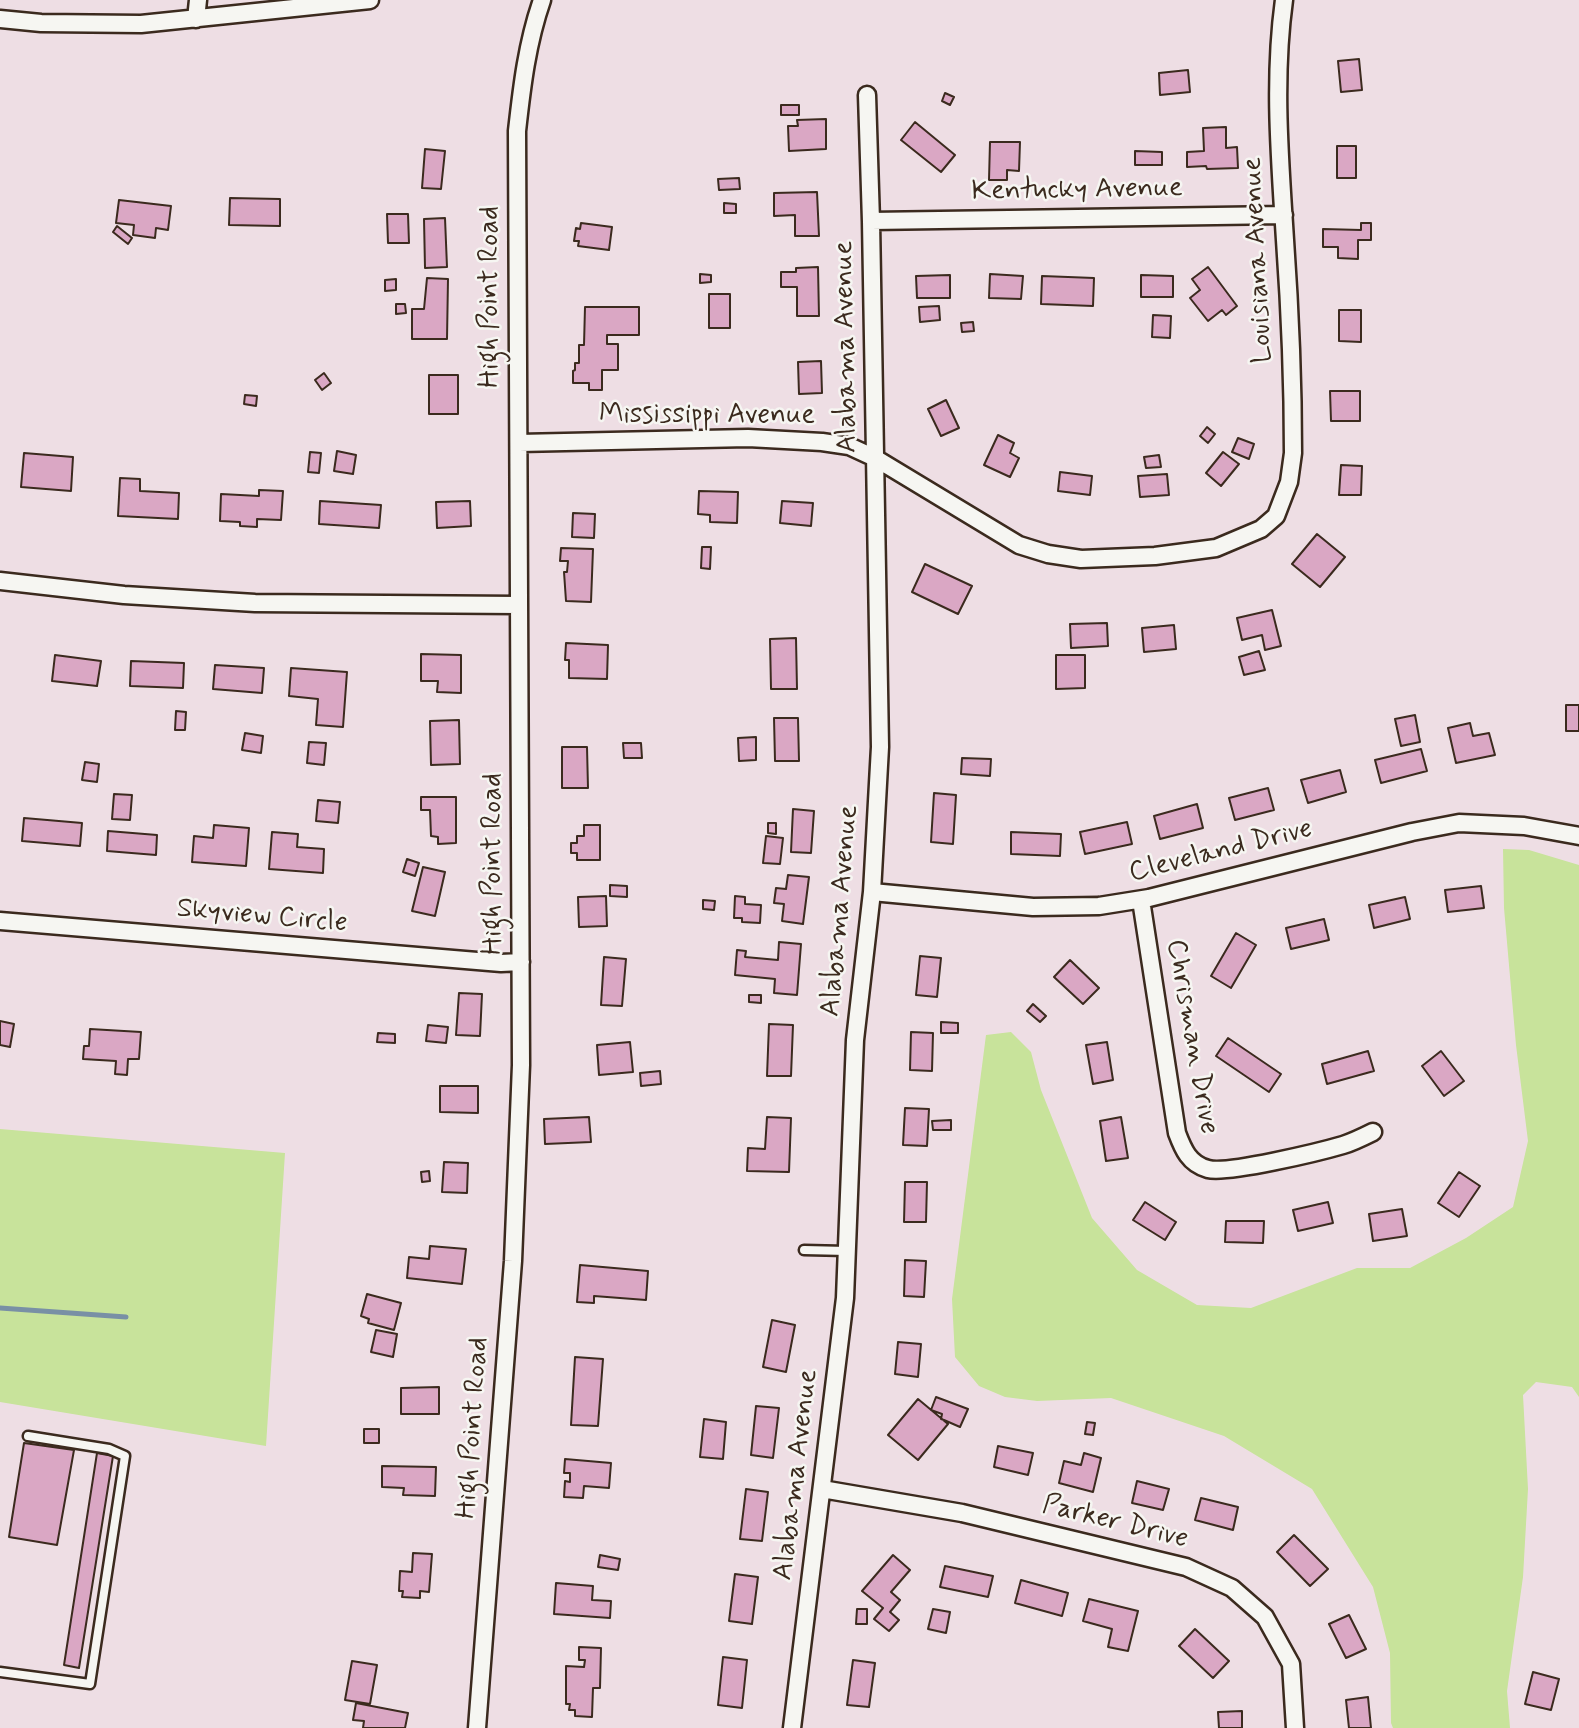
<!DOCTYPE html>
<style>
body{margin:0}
canvas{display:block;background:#eedee4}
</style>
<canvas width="1579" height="1728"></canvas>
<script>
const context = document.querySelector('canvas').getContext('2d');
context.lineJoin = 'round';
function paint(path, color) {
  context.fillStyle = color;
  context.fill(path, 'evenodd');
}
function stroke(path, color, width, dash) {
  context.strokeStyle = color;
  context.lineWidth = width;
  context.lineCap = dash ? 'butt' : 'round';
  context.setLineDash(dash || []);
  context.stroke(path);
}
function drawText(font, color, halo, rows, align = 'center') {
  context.font = font + ' Mynerve,sans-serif';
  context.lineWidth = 5;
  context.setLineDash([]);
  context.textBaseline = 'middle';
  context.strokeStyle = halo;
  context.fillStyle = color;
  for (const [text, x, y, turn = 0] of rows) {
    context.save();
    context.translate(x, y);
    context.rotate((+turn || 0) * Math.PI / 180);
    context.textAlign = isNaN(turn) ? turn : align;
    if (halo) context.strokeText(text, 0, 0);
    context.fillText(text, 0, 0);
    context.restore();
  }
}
const green = new Path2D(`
 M 1503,849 L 1529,850 L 1579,865 L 1579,1397 L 1572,1387 L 1536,1382 L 1523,1395 L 1528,1489 L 1523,1577 L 1507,1691 L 1510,1728 L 1393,1728 L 1391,1723 L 1390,1653 L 1373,1587 L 1312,1489 L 1224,1436 L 1111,1398 L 1037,1401 L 1005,1397 L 979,1386 L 955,1357 L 952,1299 L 986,1035 L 1011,1032 L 1031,1052 L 1041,1090 L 1092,1218 L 1137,1270 L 1197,1305 L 1251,1308 L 1357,1268 L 1410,1268 L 1466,1238 L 1513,1207 L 1528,1141 L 1516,1045 L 1504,908 Z
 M 0,1129 L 285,1153 L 266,1446 L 0,1402 Z`);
const stream = new Path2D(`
 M 0,1308 L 126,1317`);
const building = new Path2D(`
 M 1359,59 L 1362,90 L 1341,92 L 1338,61 Z
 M 1188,70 L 1190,92 L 1160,95 L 1159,73 Z
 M 945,93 L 954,97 L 950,105 L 942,101 Z
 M 781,105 L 799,105 L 799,115 L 781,115 Z
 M 826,119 L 826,149 L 789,151 L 788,126 L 798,126 L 797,120 Z
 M 915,122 L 955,155 L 941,172 L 901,140 Z
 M 1226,127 L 1226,148 L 1237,147 L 1238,168 L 1207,169 L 1206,166 L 1187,167 L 1187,152 L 1204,151 L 1203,128 Z
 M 990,142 L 1020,142 L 1019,171 L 1007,170 L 1007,180 L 989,180 Z
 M 1337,146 L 1356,146 L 1356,178 L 1337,178 Z
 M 425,149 L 445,151 L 441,189 L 422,188 Z
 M 1135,151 L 1162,152 L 1162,165 L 1135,165 Z
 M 739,178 L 740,189 L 719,190 L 718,179 Z
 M 817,192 L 819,236 L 795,236 L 795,215 L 774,216 L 774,193 Z
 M 230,198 L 280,199 L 280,226 L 229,225 Z
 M 119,200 L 171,206 L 168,230 L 156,228 L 155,238 L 133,235 L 134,225 L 116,223 Z
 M 724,203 L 736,204 L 736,213 L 724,213 Z
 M 387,214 L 408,214 L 409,243 L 388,243 Z
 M 445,218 L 447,267 L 425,268 L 424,219 Z
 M 581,223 L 612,227 L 609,250 L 578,246 L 579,241 L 574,241 L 576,228 L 580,229 Z
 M 1361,223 L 1371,223 L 1371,240 L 1358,240 L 1358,259 L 1338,258 L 1338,247 L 1323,247 L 1323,229 L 1361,230 Z
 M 117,226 L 132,238 L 128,244 L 113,232 Z
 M 818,267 L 819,316 L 797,316 L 797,287 L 781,287 L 781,272 L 796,272 L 796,268 Z
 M 1208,267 L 1237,306 L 1226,315 L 1222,310 L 1208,321 L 1190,298 L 1200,290 L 1192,279 Z
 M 700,274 L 711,275 L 711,282 L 700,283 Z
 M 990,274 L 1023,276 L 1021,299 L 989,298 Z
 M 950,275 L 950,298 L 917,298 L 916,276 Z
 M 1141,275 L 1173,276 L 1173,297 L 1141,297 Z
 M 1042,276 L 1094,278 L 1093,306 L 1041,304 Z
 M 427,278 L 448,279 L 447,339 L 412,339 L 412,309 L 424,309 Z
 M 396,279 L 396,290 L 385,291 L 385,280 Z
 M 709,294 L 730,294 L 730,328 L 709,328 Z
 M 396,304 L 405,304 L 406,313 L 396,314 Z
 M 939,306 L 940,320 L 920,322 L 919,307 Z
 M 585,307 L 639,307 L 639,335 L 607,335 L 607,344 L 618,344 L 618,370 L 602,370 L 602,390 L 589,390 L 589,383 L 573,383 L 573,371 L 575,370 L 575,363 L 579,363 L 579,345 L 584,345 Z
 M 1339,310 L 1361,310 L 1361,342 L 1339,341 Z
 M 1153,315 L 1171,316 L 1170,338 L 1152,337 Z
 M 973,322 L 974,331 L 962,332 L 961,323 Z
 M 821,361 L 822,393 L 799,394 L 798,362 Z
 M 324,373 L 331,383 L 322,390 L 315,380 Z
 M 429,375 L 458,375 L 458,414 L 429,414 Z
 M 1330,391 L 1360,391 L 1360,421 L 1331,421 Z
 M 245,395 L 257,396 L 256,406 L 244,404 Z
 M 946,400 L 959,428 L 941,436 L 928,409 Z
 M 1207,427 L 1215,434 L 1208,443 L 1200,436 Z
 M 998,435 L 1014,443 L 1010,453 L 1019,458 L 1010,477 L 984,465 Z
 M 1238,438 L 1254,444 L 1249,459 L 1232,452 Z
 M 337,451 L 356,455 L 353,474 L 334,471 Z
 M 310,452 L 321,453 L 319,473 L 308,472 Z
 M 1223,452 L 1239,464 L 1221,486 L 1206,473 Z
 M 24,453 L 73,457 L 71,491 L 21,487 Z
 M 1159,455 L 1161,467 L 1146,468 L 1144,457 Z
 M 1341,465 L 1362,466 L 1361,495 L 1339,495 Z
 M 1060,472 L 1092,476 L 1090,495 L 1058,491 Z
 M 1167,474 L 1169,495 L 1140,497 L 1138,476 Z
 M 120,478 L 140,479 L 140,491 L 179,493 L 178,519 L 118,516 Z
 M 259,490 L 283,491 L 281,520 L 257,519 L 257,527 L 240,526 L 240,522 L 220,521 L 221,494 L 259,496 Z
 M 699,491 L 738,492 L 737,523 L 710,522 L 710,515 L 698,514 Z
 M 320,501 L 381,505 L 379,528 L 319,524 Z
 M 470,501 L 471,526 L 437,528 L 436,502 Z
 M 782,501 L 813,503 L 811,526 L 780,523 Z
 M 573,513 L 595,514 L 594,538 L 572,537 Z
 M 1317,534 L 1345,557 L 1320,587 L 1292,564 Z
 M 702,547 L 711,547 L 710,569 L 701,568 Z
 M 561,548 L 593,549 L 591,602 L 566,601 L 564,572 L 567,572 L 568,561 L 560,561 Z
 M 925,564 L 972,586 L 958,614 L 912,592 Z
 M 1272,610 L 1281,646 L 1265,650 L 1262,635 L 1242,640 L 1237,618 Z
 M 1107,623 L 1108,646 L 1071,648 L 1070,624 Z
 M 1174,625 L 1176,649 L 1144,652 L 1142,628 Z
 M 796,638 L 797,689 L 771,689 L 770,639 Z
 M 566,643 L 608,645 L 607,679 L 569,678 L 569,660 L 565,660 Z
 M 1259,651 L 1265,670 L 1244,675 L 1239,657 Z
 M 421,654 L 461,655 L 461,693 L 437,692 L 438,681 L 421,681 Z
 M 55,655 L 101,661 L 97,686 L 52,681 Z
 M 1056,655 L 1085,655 L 1085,688 L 1056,689 Z
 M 131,661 L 184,663 L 183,688 L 130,686 Z
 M 215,665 L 264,668 L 262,693 L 213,689 Z
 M 291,668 L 347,672 L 343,727 L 316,725 L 318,699 L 289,696 Z
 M 1566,705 L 1579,705 L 1579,731 L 1566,731 Z
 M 176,711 L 186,712 L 185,730 L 175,730 Z
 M 1415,715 L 1420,742 L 1401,746 L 1395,719 Z
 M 774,718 L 798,718 L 799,761 L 775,761 Z
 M 459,720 L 460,764 L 431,765 L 430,721 Z
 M 1470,723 L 1473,736 L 1489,733 L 1495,755 L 1456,763 L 1448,728 Z
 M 245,733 L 263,736 L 261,753 L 242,750 Z
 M 756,737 L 756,760 L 739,761 L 738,738 Z
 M 309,742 L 326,743 L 324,765 L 307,763 Z
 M 623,743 L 641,743 L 642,758 L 624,758 Z
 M 562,747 L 587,747 L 588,788 L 562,788 Z
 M 1421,749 L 1427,771 L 1381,783 L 1375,760 Z
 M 962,758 L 991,759 L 990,776 L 961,774 Z
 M 85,762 L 99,764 L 97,782 L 82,780 Z
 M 1340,770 L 1346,792 L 1308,803 L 1301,780 Z
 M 1268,788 L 1274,810 L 1235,820 L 1229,798 Z
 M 934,793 L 956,795 L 953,844 L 931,842 Z
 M 114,794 L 132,795 L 130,820 L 112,819 Z
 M 421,797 L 456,797 L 456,843 L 438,844 L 438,837 L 431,836 L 430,810 L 421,810 Z
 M 318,800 L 340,802 L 338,823 L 316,821 Z
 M 1197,804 L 1203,828 L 1160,839 L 1154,816 Z
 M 793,809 L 814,811 L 811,853 L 791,852 Z
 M 24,818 L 82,823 L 80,846 L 22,841 Z
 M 1127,822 L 1132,844 L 1085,854 L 1080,832 Z
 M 768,823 L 776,823 L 776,834 L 768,833 Z
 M 214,825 L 249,828 L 246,866 L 192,862 L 194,836 L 213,838 Z
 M 584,825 L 600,825 L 600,860 L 577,860 L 577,853 L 571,853 L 571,843 L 577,843 L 577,836 L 584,836 Z
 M 108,831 L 157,835 L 156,855 L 107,851 Z
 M 272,832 L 298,834 L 297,847 L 324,849 L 323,873 L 269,869 Z
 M 1011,832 L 1061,834 L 1060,856 L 1011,854 Z
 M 766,836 L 783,838 L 780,864 L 763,863 Z
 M 407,859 L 419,863 L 415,876 L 403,872 Z
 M 423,867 L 445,872 L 435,916 L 412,911 Z
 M 788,875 L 809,877 L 803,924 L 782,921 L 784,904 L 774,903 L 776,888 L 786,889 Z
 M 610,885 L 627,886 L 627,897 L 610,896 Z
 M 1481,886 L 1484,908 L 1448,912 L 1445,890 Z
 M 606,896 L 607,926 L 579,927 L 578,897 Z
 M 735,896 L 745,897 L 745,904 L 761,905 L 760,923 L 742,922 L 742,918 L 734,918 Z
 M 1405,897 L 1410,919 L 1374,928 L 1369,905 Z
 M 703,900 L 715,901 L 714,910 L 703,909 Z
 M 1324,919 L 1329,940 L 1291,949 L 1286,928 Z
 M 1236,933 L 1256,945 L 1231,988 L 1211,976 Z
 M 779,942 L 801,944 L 797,995 L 774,993 L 775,979 L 735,975 L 737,950 L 746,951 L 745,957 L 778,960 Z
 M 920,956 L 941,958 L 937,997 L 916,995 Z
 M 604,957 L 626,959 L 622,1006 L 601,1005 Z
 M 1070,960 L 1099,988 L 1083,1004 L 1054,977 Z
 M 459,993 L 482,994 L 480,1036 L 456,1035 Z
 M 749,995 L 761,995 L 761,1003 L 749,1002 Z
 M 1033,1004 L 1046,1016 L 1040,1022 L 1027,1011 Z
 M 0,1021 L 14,1024 L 10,1047 L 0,1045 Z
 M 941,1022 L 958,1023 L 958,1033 L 941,1033 Z
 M 769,1024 L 793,1025 L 791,1076 L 767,1076 Z
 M 428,1025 L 448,1027 L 446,1043 L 426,1041 Z
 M 90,1029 L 141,1032 L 139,1059 L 128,1059 L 127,1075 L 115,1074 L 116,1061 L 83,1059 L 84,1046 L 89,1046 Z
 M 911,1032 L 933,1033 L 932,1071 L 910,1070 Z
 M 378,1033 L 395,1034 L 395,1043 L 377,1042 Z
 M 1228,1038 L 1281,1074 L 1269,1092 L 1216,1056 Z
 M 630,1042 L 633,1072 L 599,1075 L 597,1045 Z
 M 1107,1042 L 1113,1080 L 1093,1084 L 1086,1045 Z
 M 1368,1051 L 1374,1071 L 1327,1084 L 1322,1064 Z
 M 1441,1051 L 1464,1081 L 1444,1096 L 1422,1066 Z
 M 660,1071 L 661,1084 L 641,1086 L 640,1073 Z
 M 440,1086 L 478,1086 L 478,1113 L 440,1112 Z
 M 905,1108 L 929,1109 L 927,1146 L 903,1145 Z
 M 589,1117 L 591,1142 L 545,1144 L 544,1119 Z
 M 767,1117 L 791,1118 L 789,1172 L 747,1171 L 748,1148 L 765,1149 Z
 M 1121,1117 L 1128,1158 L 1106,1161 L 1100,1121 Z
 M 951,1120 L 951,1130 L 933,1130 L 932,1121 Z
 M 444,1162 L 468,1163 L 467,1193 L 442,1192 Z
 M 429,1171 L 430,1181 L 422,1182 L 421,1172 Z
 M 1459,1172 L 1480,1186 L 1459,1217 L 1438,1203 Z
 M 905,1182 L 927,1182 L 926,1222 L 904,1222 Z
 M 1145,1202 L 1176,1222 L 1165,1240 L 1133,1220 Z
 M 1328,1202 L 1333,1223 L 1298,1231 L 1293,1210 Z
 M 1402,1209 L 1407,1236 L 1373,1241 L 1369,1214 Z
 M 1226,1221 L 1264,1221 L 1263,1243 L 1225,1242 Z
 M 430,1246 L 466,1249 L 462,1284 L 407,1278 L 409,1257 L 429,1259 Z
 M 905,1260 L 926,1261 L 924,1297 L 904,1296 Z
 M 580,1265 L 648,1271 L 646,1300 L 594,1296 L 594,1303 L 577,1302 Z
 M 367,1294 L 401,1303 L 394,1330 L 368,1323 L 369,1319 L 361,1316 Z
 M 772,1320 L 795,1325 L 786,1372 L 763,1367 Z
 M 376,1330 L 397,1334 L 393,1357 L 371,1352 Z
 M 898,1342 L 921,1344 L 918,1377 L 895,1374 Z
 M 575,1357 L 603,1359 L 598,1426 L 571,1425 Z
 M 439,1387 L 439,1414 L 401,1414 L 401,1388 Z
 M 936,1397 L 968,1409 L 960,1427 L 944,1420 L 941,1419 L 942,1414 L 931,1410 Z
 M 918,1399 L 948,1424 L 918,1460 L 888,1435 Z
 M 756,1406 L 779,1408 L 773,1458 L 751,1455 Z
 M 704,1419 L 726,1422 L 723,1459 L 700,1457 Z
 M 1087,1422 L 1095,1423 L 1093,1435 L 1085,1434 Z
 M 364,1429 L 379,1429 L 379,1443 L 364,1443 Z
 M 24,1443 L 74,1450 L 57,1545 L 9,1537 Z
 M 998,1446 L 1033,1453 L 1028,1475 L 994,1467 Z
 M 97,1453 L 113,1456 L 79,1668 L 64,1665 Z
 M 1084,1453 L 1101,1458 L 1093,1492 L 1059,1483 L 1064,1461 L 1081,1465 Z
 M 565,1459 L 611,1463 L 609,1488 L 584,1486 L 583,1498 L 564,1497 L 565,1481 L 570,1482 L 570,1473 L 564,1473 Z
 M 382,1466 L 436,1467 L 435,1496 L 403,1495 L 404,1488 L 382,1487 Z
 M 1137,1481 L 1169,1489 L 1163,1510 L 1132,1503 Z
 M 746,1489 L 768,1492 L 762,1541 L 740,1539 Z
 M 1201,1498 L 1238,1507 L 1233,1530 L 1195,1520 Z
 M 1294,1535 L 1328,1569 L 1310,1586 L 1277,1552 Z
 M 413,1553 L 432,1554 L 429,1592 L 420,1591 L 420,1598 L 402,1597 L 403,1591 L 399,1591 L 400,1571 L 412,1572 Z
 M 600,1555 L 620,1559 L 618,1570 L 598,1567 Z
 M 893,1555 L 910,1570 L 891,1592 L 900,1600 L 890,1612 L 899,1620 L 889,1631 L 874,1619 L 883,1608 L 862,1591 Z
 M 945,1566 L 993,1576 L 988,1597 L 940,1587 Z
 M 735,1574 L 758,1577 L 752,1624 L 729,1621 Z
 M 1021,1580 L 1068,1593 L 1062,1616 L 1015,1603 Z
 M 556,1583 L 593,1586 L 592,1600 L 611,1601 L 610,1618 L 554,1614 Z
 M 1089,1599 L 1138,1611 L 1128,1651 L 1108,1647 L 1112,1629 L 1083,1621 Z
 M 857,1609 L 867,1609 L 867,1624 L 856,1624 Z
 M 933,1609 L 950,1612 L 946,1633 L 928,1629 Z
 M 1349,1615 L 1366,1649 L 1346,1658 L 1329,1624 Z
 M 1195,1629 L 1229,1661 L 1213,1678 L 1179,1646 Z
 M 579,1647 L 601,1648 L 600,1688 L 593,1688 L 592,1717 L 575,1716 L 575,1710 L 569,1710 L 570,1704 L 566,1704 L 566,1666 L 584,1667 L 585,1660 L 579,1660 Z
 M 723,1657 L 747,1660 L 742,1708 L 718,1705 Z
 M 853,1660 L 875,1663 L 869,1707 L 847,1705 Z
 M 352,1661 L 377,1665 L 370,1704 L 345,1700 Z
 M 1533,1672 L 1559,1679 L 1551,1710 L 1525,1704 Z
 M 1368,1697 L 1371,1728 L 1349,1728 L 1346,1700 Z
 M 356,1703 L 408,1713 L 405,1728 L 363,1728 L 364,1721 L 353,1720 Z
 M 1242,1711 L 1242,1728 L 1219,1728 L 1218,1712 Z`);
const lane = new Path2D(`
 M 804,1250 L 847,1251
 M 0,1672 L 90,1684 L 125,1456 L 109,1449 L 28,1436`);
const street = new Path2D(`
 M 0,19 L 41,23 L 141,24 L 370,0
 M 196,19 L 198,0
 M 871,221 L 1284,215
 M 519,443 L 748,438 L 822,442 L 849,446 L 875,458 L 1019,545 L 1048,554 L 1081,559 L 1155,556 L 1216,548 L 1261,529 L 1276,516 L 1289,482 L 1293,453 C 1293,382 1290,310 1285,240 C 1280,160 1273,80 1284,0
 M 0,581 L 124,595 L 255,603 L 518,605
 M 872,892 L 1033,907 L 1099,906 L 1149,898 L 1412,832 L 1459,823 L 1524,826 L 1579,836
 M 1141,900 L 1177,1133 C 1183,1149 1189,1164 1208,1169 C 1228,1174 1319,1152 1343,1145 C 1353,1142 1363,1137 1373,1132
 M 0,921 L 501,963 L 521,962
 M 822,1489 L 962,1513 L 1186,1567 L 1232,1588 L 1265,1617 L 1291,1664 L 1295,1728
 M 477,1728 L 513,1261 L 521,1065 L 517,131 C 522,86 527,43 542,0
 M 792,1728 L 845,1298 L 855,1040 L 872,892 L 880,747 L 871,221 L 867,95`);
const streetNames = [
 ["Kentucky Avenue",1077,191,-1],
 ["Louisiana Avenue",1259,260,-93],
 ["High Point Road",491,297,-90],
 ["Alabama Avenue",847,347,-91],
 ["Mississippi Avenue",707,416],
 ["Cleveland Drive",1221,852,-14],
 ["High Point Road",494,864,-90],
 ["Alabama Avenue",841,911,-85],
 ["Skyview Circle",262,917,5],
 ["Chrisman Drive",1191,1037,80],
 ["High Point Road",474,1428,-86],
 ["Alabama Avenue",797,1475,-83],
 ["Parker Drive",1115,1523,14]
];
paint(green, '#c8e39b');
stroke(stream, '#7990a5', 5);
paint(building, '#daa7c4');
stroke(building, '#3b2a1e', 2);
stroke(lane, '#3b2a1e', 13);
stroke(street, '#3b2a1e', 21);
stroke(lane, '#f6f6f2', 8);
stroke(street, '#f6f6f2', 16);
drawText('28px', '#3b2a1e', '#f6f6f2', streetNames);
</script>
